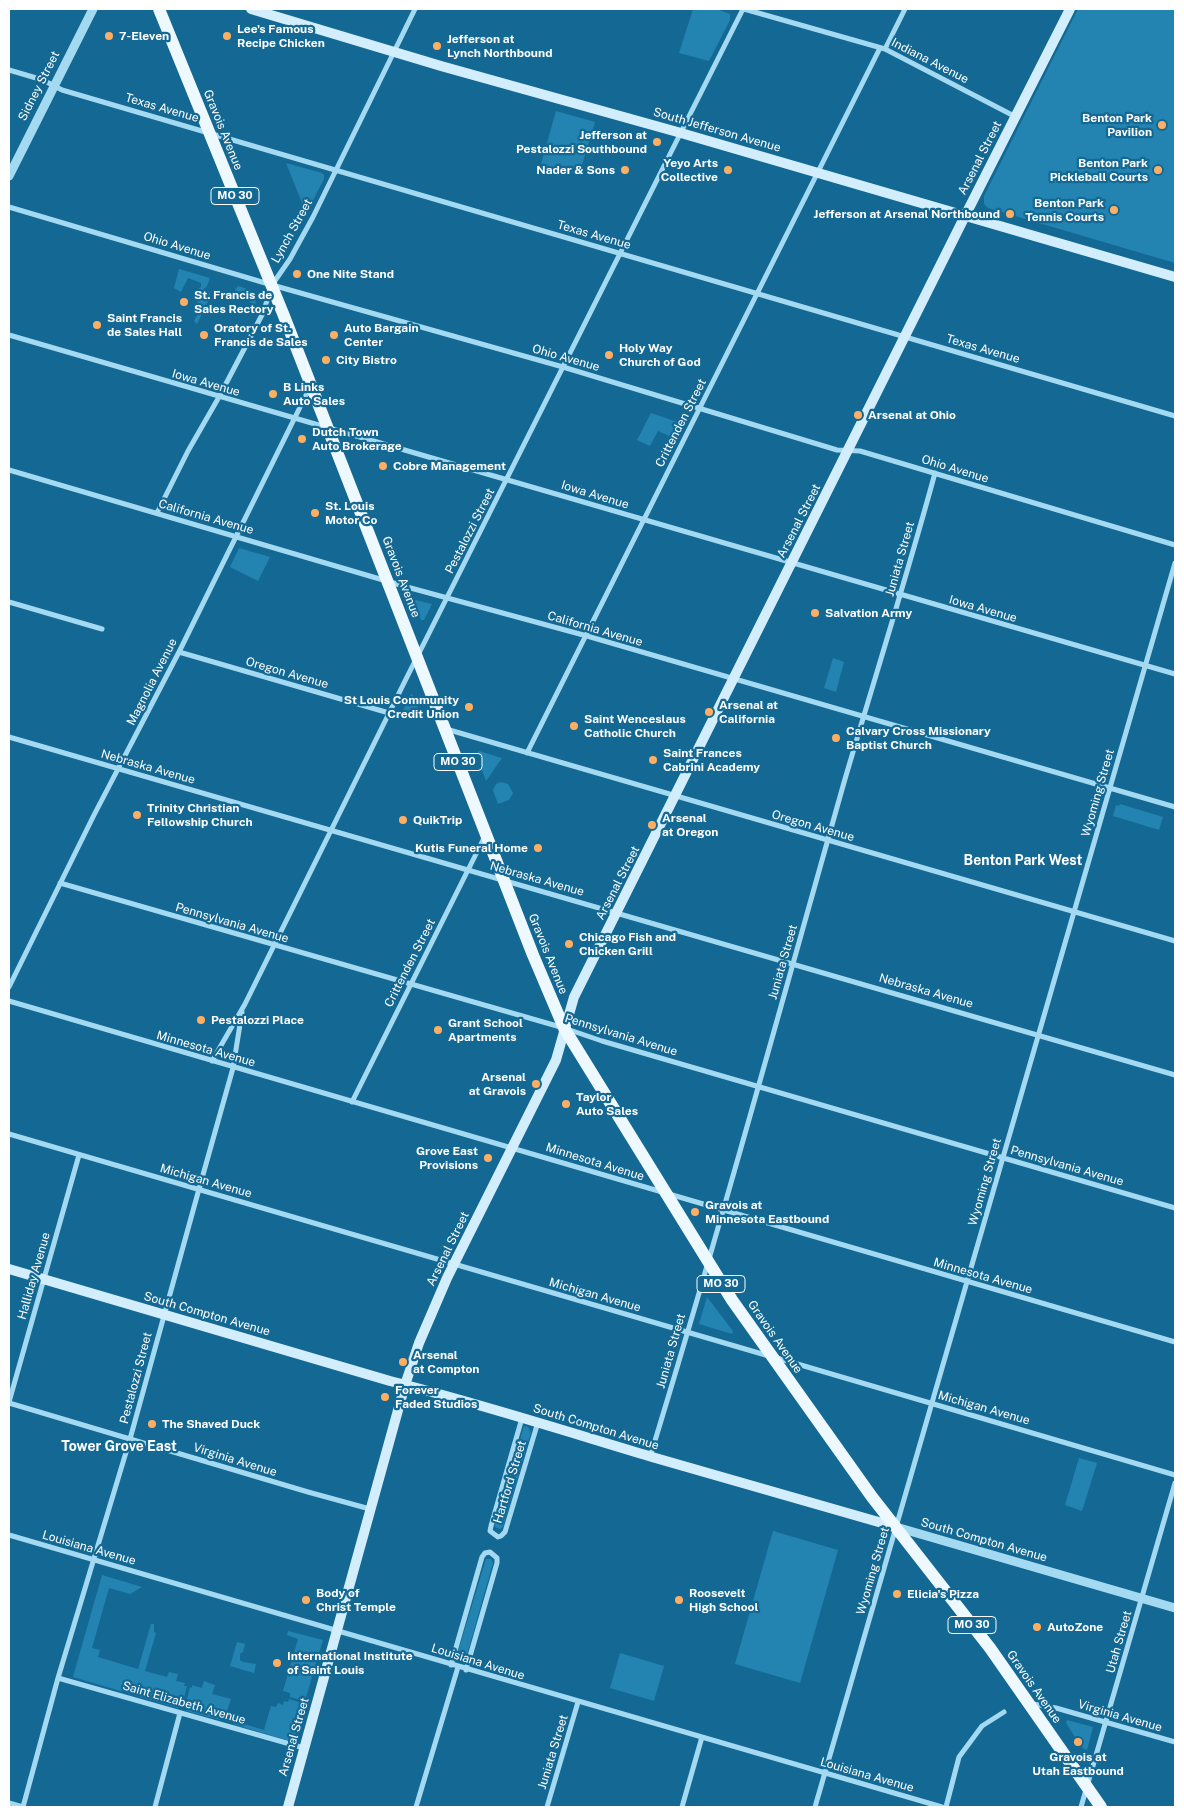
<!DOCTYPE html>
<style>
body{margin:0}
#map{position:relative;width:1184px;height:1816px;overflow:hidden;background:#146994;font-family:"Public Sans",sans-serif}
canvas{display:block}
.frame{position:absolute;inset:0;border:10px solid #fff;pointer-events:none}
</style>
<div id="map">
<canvas width="1184" height="1816"></canvas>
<div class="frame"></div>
</div>
<script>
const context = document.querySelector('canvas').getContext('2d');
context.lineJoin = 'round';
function paint(path, color) {
  context.fillStyle = color;
  context.fill(path, 'evenodd');
}
function stroke(path, color, width, dash) {
  context.strokeStyle = color;
  context.lineWidth = width;
  context.lineCap = dash ? 'butt' : 'round';
  context.setLineDash(dash || []);
  context.stroke(path);
}
function drawText(font, color, halo, rows, align = 'center') {
  context.font = font + ' "Public Sans",sans-serif';
  context.lineWidth = 4.5;
  context.setLineDash([]);
  context.textBaseline = 'middle';
  context.strokeStyle = halo;
  context.fillStyle = color;
  for (const [text, x, y, turn = 0] of rows) {
    context.save();
    context.translate(x, y);
    context.rotate((+turn || 0) * Math.PI / 180);
    context.textAlign = isNaN(turn) ? turn : align;
    if (halo) context.strokeText(text, 0, 0);
    context.fillText(text, 0, 0);
    context.restore();
  }
}
const green = new Path2D(`
 M 693,9 L 716,9 L 730,14 L 730,20 L 709,61 L 679,53 Z
 M 1078,9 L 1175,9 L 1175,263 L 988,208 L 984,204 L 984,196 Z
 M 556,111 L 595,122 L 579,175 L 541,164 Z
 M 286,163 L 322,173 L 324,175 L 324,179 L 308,210 L 304,208 Z
 M 179,269 L 210,278 L 207,286 L 201,292 L 196,292 L 198,289 L 201,287 L 201,283 L 188,278 L 181,292 L 174,288 Z
 M 238,286 C 249,289 259,293 255,305 L 236,293 L 235,290 Z
 M 209,291 L 211,298 L 210,301 L 208,301 L 197,324 L 194,321 L 200,309 L 195,306 L 200,297 Z
 M 651,413 L 683,424 L 676,439 L 658,431 L 650,446 L 637,440 Z
 M 239,548 L 270,557 L 258,581 L 230,567 Z
 M 416,600 L 432,604 L 424,620 L 421,620 L 414,602 Z
 M 833,658 L 844,662 L 836,692 L 824,688 Z
 M 411,694 L 413,695 L 420,713 L 417,714 L 403,710 Z
 M 479,751 L 502,758 L 486,781 L 477,756 Z
 M 501,782 L 508,784 L 513,793 L 509,800 L 498,804 L 493,790 L 496,784 Z
 M 1120,804 L 1163,817 L 1159,830 L 1113,816 L 1116,805 L 1119,806 Z
 M 707,1297 L 733,1331 L 732,1334 L 699,1324 Z
 M 524,1426 L 528,1427 L 531,1432 L 503,1527 L 500,1529 L 495,1527 L 495,1523 Z
 M 1079,1458 L 1097,1463 L 1082,1511 L 1065,1505 Z
 M 773,1531 L 838,1550 L 800,1683 L 735,1664 Z
 M 486,1559 L 491,1559 L 493,1563 L 466,1658 L 464,1660 L 460,1661 L 458,1659 L 457,1655 Z
 M 102,1575 L 142,1587 L 130,1594 L 109,1588 L 92,1648 L 100,1650 L 98,1657 L 138,1669 L 151,1624 L 154,1624 L 154,1632 L 156,1633 L 145,1671 L 167,1677 L 169,1672 L 178,1674 L 176,1681 L 185,1683 L 184,1686 L 187,1686 L 182,1706 L 179,1705 L 178,1708 L 73,1677 Z
 M 288,1631 L 323,1640 L 305,1701 L 290,1697 L 290,1693 L 283,1691 L 298,1639 L 287,1635 Z
 M 237,1642 L 245,1644 L 243,1652 L 240,1654 L 240,1660 L 243,1662 L 256,1664 L 254,1673 L 230,1666 Z
 M 620,1653 L 664,1666 L 654,1701 L 610,1688 Z
 M 204,1681 L 215,1685 L 212,1694 L 231,1699 L 225,1717 L 221,1720 L 186,1711 L 187,1708 L 185,1707 L 190,1687 L 192,1688 L 192,1685 L 202,1688 Z
 M 289,1699 L 305,1704 L 293,1742 L 233,1724 L 234,1721 L 264,1730 L 271,1706 L 276,1707 L 278,1703 L 283,1705 L 284,1701 L 288,1702 Z
 M 1067,1720 L 1093,1727 L 1087,1750 L 1084,1749 L 1078,1742 L 1080,1740 L 1077,1736 L 1075,1737 L 1066,1723 Z`);
const minor = new Path2D(`
 M 744,9 L 885,49 L 1016,117
 M 885,49 L 905,9
 M 9,70 L 43,80 L 62,90 L 1175,416
 M 9,207 L 272,285 L 563,367 L 837,450 L 860,451 L 1175,545
 M 9,335 L 1175,674
 M 9,470 L 407,587 L 587,636 L 1175,807
 M 157,513 L 188,451 L 219,397 L 263,313 L 272,285 L 290,259 L 313,217 L 415,9
 M 9,602 L 102,629
 M 179,652 L 389,713
 M 446,729 L 1175,941
 M 9,737 L 1175,1075
 M 527,753 L 880,48
 M 60,883 L 564,1028 L 602,1041 L 1175,1208
 M 9,987 L 94,815 L 179,652 L 310,387
 M 9,1001 L 1175,1342
 M 212,1061 L 245,1004 L 406,679 L 743,9
 M 352,1102 L 485,836
 M 9,1134 L 769,1356
 M 777,1358 L 1175,1475
 M 9,1402 L 79,1155
 M 9,1403 L 308,1492 L 370,1509
 M 522,1418 L 491,1526 L 490,1531 L 498,1537 L 501,1536 L 505,1532 L 538,1422
 M 650,1457 C 719,1232 781,1005 845,779 C 875,677 907,576 935,473
 M 9,1535 L 942,1807
 M 451,1665 L 482,1557 L 485,1553 L 490,1552 L 497,1558 L 497,1563 L 466,1670
 M 58,1678 L 304,1748
 M 1033,1704 L 1056,1708 L 1175,1742
 M 9,1803 L 23,1807 L 58,1678 L 130,1439 L 199,1189 L 233,1068 L 242,1012
 M 155,1807 L 180,1713
 M 416,1807 L 458,1667
 M 547,1807 L 578,1702
 M 682,1807 L 702,1737
 M 815,1807 L 1175,563
 M 946,1807 L 959,1757 L 982,1726 L 1004,1712
 M 1081,1807 L 1175,1483`);
const tertiary = new Path2D(`
 M 9,176 L 93,9
 M 896,1527 L 1175,1608`);
const secondary = new Path2D(`
 M 251,9 L 441,66 L 681,133 L 1175,277
 M 9,1269 L 390,1381 C 478,1403 565,1431 652,1457 C 733,1481 815,1503 896,1527
 M 288,1807 L 405,1385 L 419,1343 L 447,1278 L 556,1060 L 574,997 L 965,216 L 1070,9`);
const primary = new Path2D(`
 M 159,9 L 284,316 L 533,955 L 564,1028 L 732,1300 L 872,1497 L 990,1648 L 1101,1807`);
const markers = [
 [109,36,5,"#ffaf64"],
 [227,36,5,"#ffaf64"],
 [437,46,5,"#ffaf64"],
 [1162,125,5,"#ffaf64"],
 [657,142,5,"#ffaf64"],
 [625,170,5,"#ffaf64"],
 [728,170,5,"#ffaf64"],
 [1158,170,5,"#ffaf64"],
 [1114,210,5,"#ffaf64"],
 [1010,214,5,"#ffaf64"],
 [297,274,5,"#ffaf64"],
 [184,302,5,"#ffaf64"],
 [97,325,5,"#ffaf64"],
 [204,335,5,"#ffaf64"],
 [334,335,5,"#ffaf64"],
 [609,355,5,"#ffaf64"],
 [326,360,5,"#ffaf64"],
 [273,394,5,"#ffaf64"],
 [858,415,5,"#ffaf64"],
 [302,439,5,"#ffaf64"],
 [383,466,5,"#ffaf64"],
 [315,513,5,"#ffaf64"],
 [815,613,5,"#ffaf64"],
 [469,707,5,"#ffaf64"],
 [709,712,5,"#ffaf64"],
 [574,726,5,"#ffaf64"],
 [836,738,5,"#ffaf64"],
 [653,760,5,"#ffaf64"],
 [137,815,5,"#ffaf64"],
 [403,820,5,"#ffaf64"],
 [652,825,5,"#ffaf64"],
 [538,848,5,"#ffaf64"],
 [569,944,5,"#ffaf64"],
 [201,1020,5,"#ffaf64"],
 [438,1030,5,"#ffaf64"],
 [536,1084,5,"#ffaf64"],
 [566,1104,5,"#ffaf64"],
 [488,1158,5,"#ffaf64"],
 [695,1212,5,"#ffaf64"],
 [403,1362,5,"#ffaf64"],
 [385,1397,5,"#ffaf64"],
 [152,1424,5,"#ffaf64"],
 [897,1594,5,"#ffaf64"],
 [306,1600,5,"#ffaf64"],
 [679,1600,5,"#ffaf64"],
 [1037,1627,5,"#ffaf64"],
 [277,1663,5,"#ffaf64"],
 [1078,1742,5,"#ffaf64"]
];
const shields = [
 [235,196,48],
 [458,762,48],
 [721,1284,48],
 [972,1625,48]
];
const shieldNames = [
 ["MO 30",235,196],
 ["MO 30",458,762],
 ["MO 30",721,1284],
 ["MO 30",972,1625]
];
const poiNames = [
 ["Lee's Famous",237,29],
 ["Recipe Chicken",237,43],
 ["7-Eleven",119,36],
 ["Jefferson at",447,39],
 ["Lynch Northbound",447,53],
 ["Benton Park",1152,118,"right"],
 ["Pavilion",1152,132,"right"],
 ["Jefferson at",647,135,"right"],
 ["Pestalozzi Southbound",647,149,"right"],
 ["Yeyo Arts",718,163,"right"],
 ["Collective",718,177,"right"],
 ["Benton Park",1148,163,"right"],
 ["Pickleball Courts",1148,177,"right"],
 ["Nader & Sons",615,170,"right"],
 ["Benton Park",1104,203,"right"],
 ["Tennis Courts",1104,217,"right"],
 ["Jefferson at Arsenal Northbound",1000,214,"right"],
 ["One Nite Stand",307,274],
 ["St. Francis de",194,295],
 ["Sales Rectory",194,309],
 ["Saint Francis",107,318],
 ["de Sales Hall",107,332],
 ["Oratory of St.",214,328],
 ["Francis de Sales",214,342],
 ["Auto Bargain",344,328],
 ["Center",344,342],
 ["Holy Way",619,348],
 ["Church of God",619,362],
 ["City Bistro",336,360],
 ["B Links",283,387],
 ["Auto Sales",283,401],
 ["Arsenal at Ohio",868,415],
 ["Dutch Town",312,432],
 ["Auto Brokerage",312,446],
 ["Cobre Management",393,466],
 ["St. Louis",325,506],
 ["Motor Co",325,520],
 ["Salvation Army",825,613],
 ["St Louis Community",459,700,"right"],
 ["Credit Union",459,714,"right"],
 ["Arsenal at",719,705],
 ["California",719,719],
 ["Saint Wenceslaus",584,719],
 ["Catholic Church",584,733],
 ["Calvary Cross Missionary",846,731],
 ["Baptist Church",846,745],
 ["Saint Frances",663,753],
 ["Cabrini Academy",663,767],
 ["Trinity Christian",147,808],
 ["Fellowship Church",147,822],
 ["Arsenal",662,818],
 ["at Oregon",662,832],
 ["QuikTrip",413,820],
 ["Kutis Funeral Home",528,848,"right"],
 ["Chicago Fish and",579,937],
 ["Chicken Grill",579,951],
 ["Pestalozzi Place",211,1020],
 ["Grant School",448,1023],
 ["Apartments",448,1037],
 ["Arsenal",526,1077,"right"],
 ["at Gravois",526,1091,"right"],
 ["Taylor",576,1097],
 ["Auto Sales",576,1111],
 ["Grove East",478,1151,"right"],
 ["Provisions",478,1165,"right"],
 ["Gravois at",705,1205],
 ["Minnesota Eastbound",705,1219],
 ["Arsenal",413,1355],
 ["at Compton",413,1369],
 ["Forever",395,1390],
 ["Faded Studios",395,1404],
 ["The Shaved Duck",162,1424],
 ["Body of",316,1593],
 ["Christ Temple",316,1607],
 ["Roosevelt",689,1593],
 ["High School",689,1607],
 ["Elicia's Pizza",907,1594],
 ["AutoZone",1047,1627],
 ["International Institute",287,1656],
 ["of Saint Louis",287,1670],
 ["Gravois at",1078,1757,"center"],
 ["Utah Eastbound",1078,1771,"center"]
];
const streetNames = [
 ["Indiana Avenue",930,61,27],
 ["Sidney Street",39,86,-63],
 ["Texas Avenue",162,108,16],
 ["Gravois Avenue",223,130,68],
 ["South Jefferson Avenue",717,130,16],
 ["Arsenal Street",980,158,-63],
 ["Lynch Street",292,231,-61],
 ["Texas Avenue",594,235,16],
 ["Ohio Avenue",177,246,17],
 ["Texas Avenue",983,349,16],
 ["Ohio Avenue",566,358,16],
 ["Iowa Avenue",206,383,16],
 ["Crittenden Street",681,423,-63],
 ["Ohio Avenue",955,469,17],
 ["Iowa Avenue",595,495,17],
 ["California Avenue",206,517,16],
 ["Arsenal Street",799,521,-63],
 ["Pestalozzi Street",470,531,-63],
 ["Juniata Street",900,559,-74],
 ["Gravois Avenue",401,577,69],
 ["Iowa Avenue",983,609,16],
 ["California Avenue",595,629,16],
 ["Oregon Avenue",287,673,16],
 ["Magnolia Avenue",152,682,-63],
 ["Nebraska Avenue",148,767,16],
 ["Wyoming Street",1098,793,-74],
 ["Oregon Avenue",813,826,16],
 ["Nebraska Avenue",537,879,16],
 ["Arsenal Street",618,883,-63],
 ["Pennsylvania Avenue",232,923,16],
 ["Gravois Avenue",548,954,68],
 ["Juniata Street",783,962,-74],
 ["Crittenden Street",410,963,-63],
 ["Nebraska Avenue",926,991,16],
 ["Pennsylvania Avenue",621,1035,17],
 ["Minnesota Avenue",206,1049,16],
 ["Minnesota Avenue",595,1162,17],
 ["Pennsylvania Avenue",1067,1166,16],
 ["Michigan Avenue",206,1181,16],
 ["Wyoming Street",985,1182,-74],
 ["Arsenal Street",448,1249,-64],
 ["Halliday Avenue",34,1276,-74],
 ["Minnesota Avenue",983,1276,16],
 ["Michigan Avenue",595,1295,16],
 ["South Compton Avenue",207,1314,16],
 ["Gravois Avenue",775,1337,55],
 ["Juniata Street",671,1351,-74],
 ["Pestalozzi Street",136,1378,-75],
 ["Michigan Avenue",984,1408,16],
 ["South Compton Avenue",596,1427,17],
 ["Virginia Avenue",235,1460,17],
 ["Hartford Street",510,1482,-73],
 ["South Compton Avenue",984,1540,16],
 ["Louisiana Avenue",89,1548,16],
 ["Wyoming Street",873,1571,-74],
 ["Utah Street",1119,1642,-74],
 ["Louisiana Avenue",478,1662,17],
 ["Gravois Avenue",1034,1687,55],
 ["Saint Elizabeth Avenue",184,1703,16],
 ["Virginia Avenue",1120,1716,16],
 ["Arsenal Street",294,1737,-74],
 ["Juniata Street",553,1752,-73],
 ["Louisiana Avenue",867,1775,16]
];
const neighbourhoodNames = [
 ["Benton Park West",1023,861],
 ["Tower Grove East",119,1447]
];
paint(green, '#2383b1');
stroke(minor, '#a4d9f2', 5);
stroke(tertiary, '#a4d9f2', 9);
stroke(secondary, '#d2eefc', 10);
stroke(primary, '#eef9ff', 12);
for (const [x, y, r, color] of markers) {
  const dot = new Path2D();
  dot.arc(x, y, r, 0, 2 * Math.PI);
  context.fillStyle = color;
  context.fill(dot);
  stroke(dot, '#146994', 2);
}
for (const [x, y, w] of shields) {
  const box = new Path2D();
  box.roundRect(x - w / 2, y - 8.5, w, 17, 4);
  context.fillStyle = '#146994';
  context.fill(box);
  stroke(box, '#fff', 1);
}
drawText('bold 11px', '#fff', null, shieldNames);
drawText('bold 12px', '#fff', '#146994', poiNames, 'left');
drawText('12px', '#fff', '#146994', streetNames);
drawText('bold 14px', '#fff', '#146994', neighbourhoodNames);
</script>
